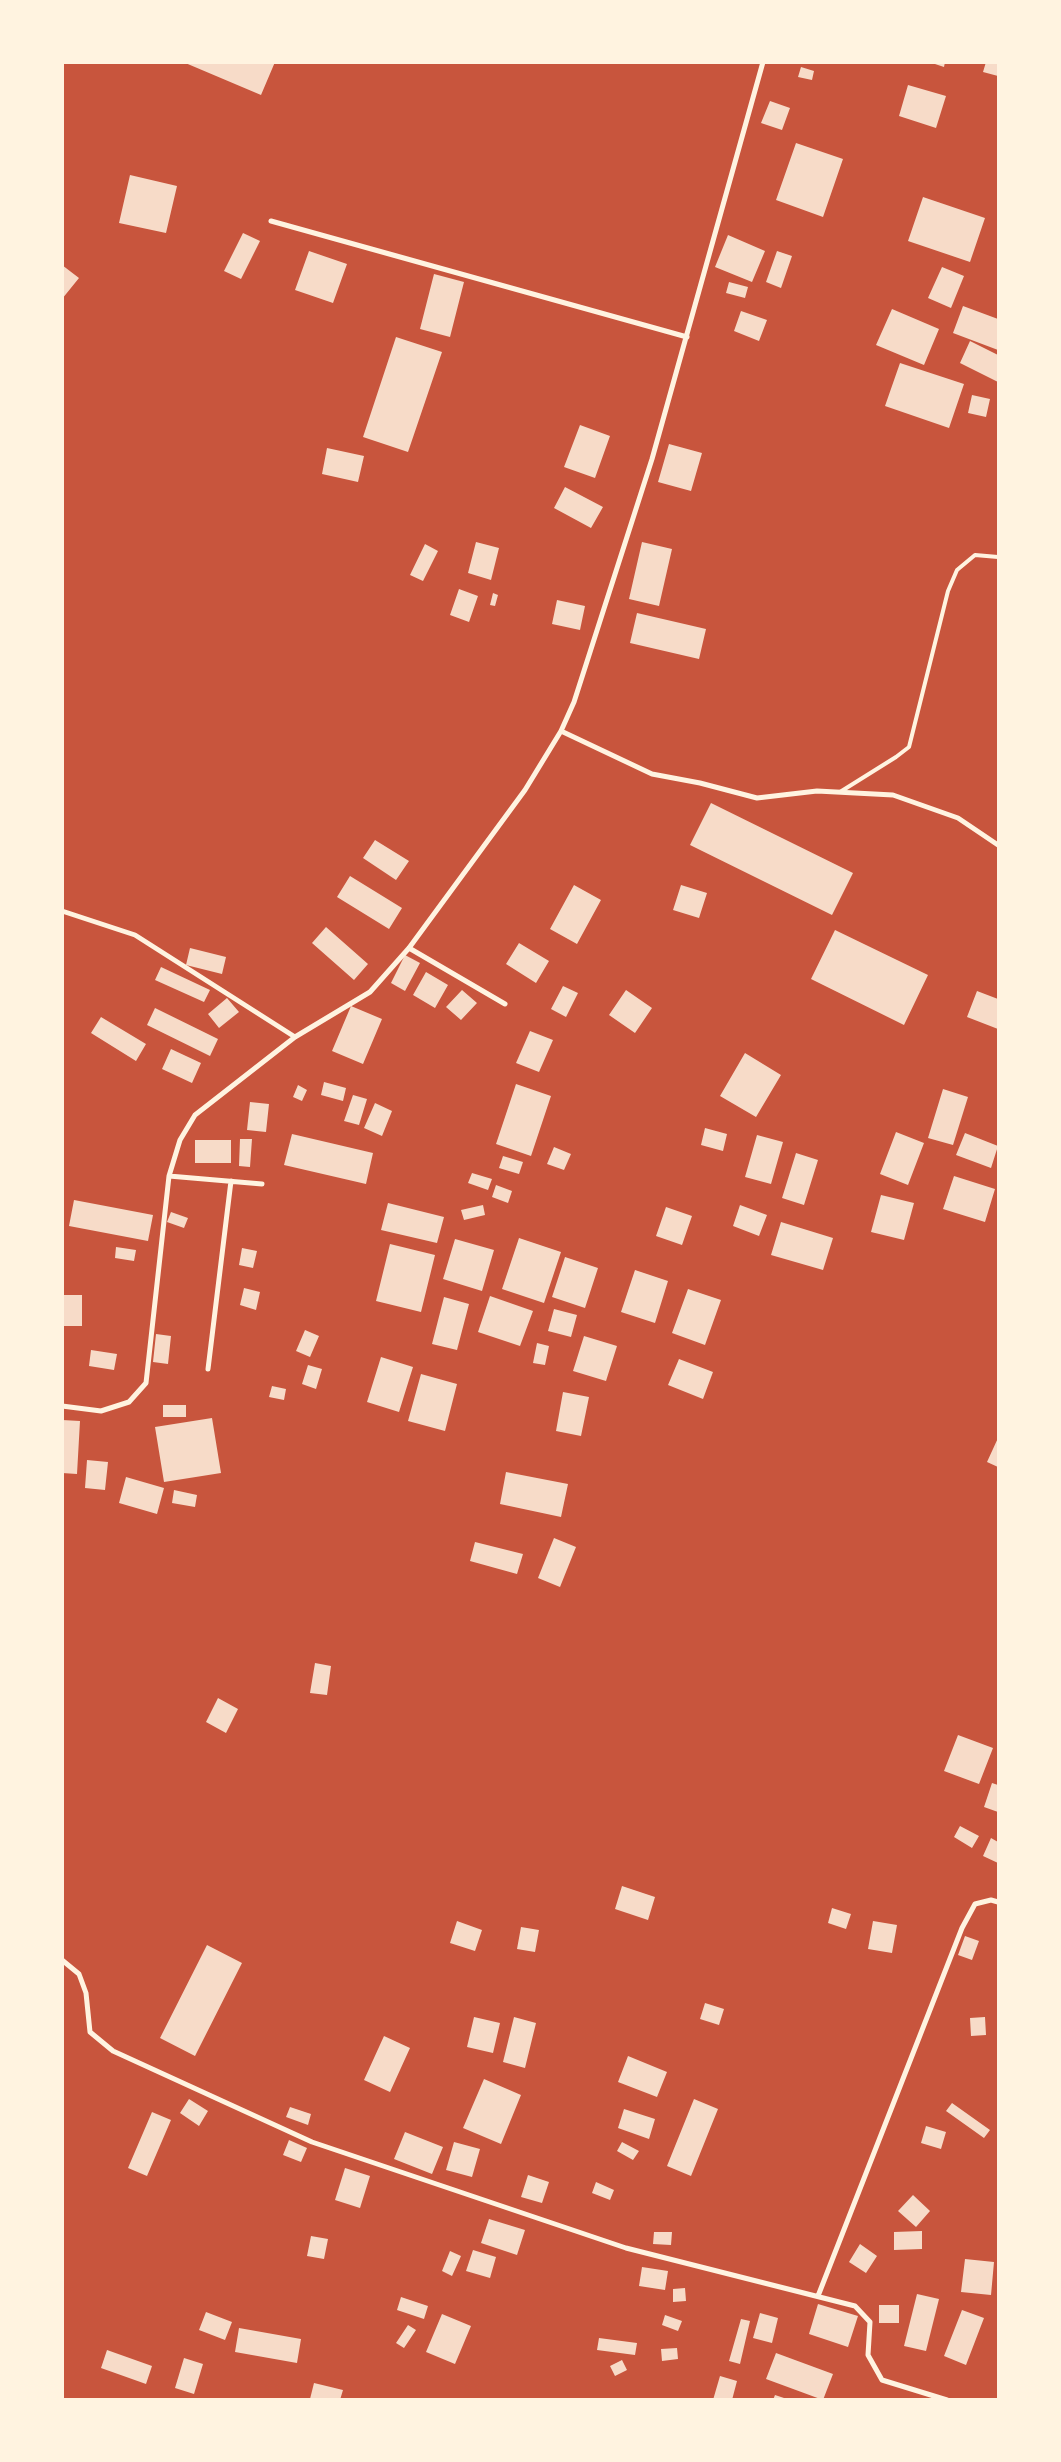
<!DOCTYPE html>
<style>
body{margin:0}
#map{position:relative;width:1061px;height:2462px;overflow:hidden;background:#c8553d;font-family:"Noto Sans",sans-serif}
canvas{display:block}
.frame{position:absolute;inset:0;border:64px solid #fff3e0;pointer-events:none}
</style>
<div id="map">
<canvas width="1061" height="2462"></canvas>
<div class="frame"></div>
</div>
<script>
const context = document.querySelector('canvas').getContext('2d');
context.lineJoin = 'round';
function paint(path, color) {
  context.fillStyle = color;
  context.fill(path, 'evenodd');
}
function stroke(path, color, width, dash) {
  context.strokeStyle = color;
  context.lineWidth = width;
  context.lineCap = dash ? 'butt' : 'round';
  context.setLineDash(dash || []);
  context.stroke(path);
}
const building = new Path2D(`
 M 183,62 L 275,62 L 261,95 Z
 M 929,62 L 945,62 L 944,67 Z
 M 986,62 L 998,62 L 998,76 L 983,72 Z
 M 801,67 L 814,71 L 812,80 L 798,77 Z
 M 908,85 L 946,96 L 936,128 L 899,116 Z
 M 770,101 L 790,108 L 782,130 L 761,123 Z
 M 796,143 L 843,159 L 823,217 L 776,200 Z
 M 130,175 L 177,186 L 166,233 L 119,223 Z
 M 923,197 L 985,218 L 970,262 L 908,241 Z
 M 243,233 L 260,241 L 241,279 L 224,271 Z
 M 728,235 L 765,251 L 752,282 L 715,267 Z
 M 309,251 L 347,264 L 333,303 L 295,290 Z
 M 777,251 L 792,256 L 781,288 L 766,282 Z
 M 62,265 L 79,278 L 62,299 Z
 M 942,267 L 964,276 L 951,308 L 928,298 Z
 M 434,274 L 464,282 L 450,337 L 420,329 Z
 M 729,282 L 748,287 L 745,298 L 726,293 Z
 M 963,306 L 998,319 L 998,350 L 953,333 Z
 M 892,309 L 939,329 L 924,365 L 876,345 Z
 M 741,311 L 767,320 L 759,341 L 734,331 Z
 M 396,337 L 442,352 L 408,452 L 363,437 Z
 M 970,341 L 998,355 L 998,382 L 960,363 Z
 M 900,363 L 964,384 L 949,428 L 885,406 Z
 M 972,395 L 990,399 L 986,417 L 968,413 Z
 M 580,425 L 610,436 L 595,478 L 564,467 Z
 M 669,444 L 702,453 L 691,491 L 658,482 Z
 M 327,448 L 364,456 L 358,482 L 322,474 Z
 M 565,487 L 603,507 L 591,528 L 554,508 Z
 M 476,542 L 499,548 L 491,580 L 468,573 Z
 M 642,542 L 672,549 L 659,606 L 629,599 Z
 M 425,544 L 438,551 L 423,581 L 410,575 Z
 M 459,589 L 478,596 L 469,622 L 450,615 Z
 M 493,593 L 498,595 L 495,606 L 490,605 Z
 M 557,600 L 585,606 L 580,630 L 552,624 Z
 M 637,613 L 706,629 L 699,659 L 630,643 Z
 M 711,803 L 853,873 L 832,915 L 690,845 Z
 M 375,840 L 409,861 L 396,880 L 363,858 Z
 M 350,876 L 402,908 L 389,929 L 337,897 Z
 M 574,885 L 601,900 L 577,944 L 550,929 Z
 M 681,885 L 707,893 L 699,918 L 673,910 Z
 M 326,927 L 368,964 L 354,980 L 312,943 Z
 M 835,930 L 928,975 L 904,1025 L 811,979 Z
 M 519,943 L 549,961 L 536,983 L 506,964 Z
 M 190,948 L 226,957 L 222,974 L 186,965 Z
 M 405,955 L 420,963 L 405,991 L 391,983 Z
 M 161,967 L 210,990 L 204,1002 L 155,980 Z
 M 426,972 L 448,985 L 435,1008 L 413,995 Z
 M 563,986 L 578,993 L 566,1017 L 551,1009 Z
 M 462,990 L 477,1003 L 461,1020 L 446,1007 Z
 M 626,990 L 652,1008 L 635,1033 L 609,1015 Z
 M 977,991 L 998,999 L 998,1029 L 967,1017 Z
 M 227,998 L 239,1012 L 219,1028 L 208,1014 Z
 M 351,1006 L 382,1019 L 363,1064 L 332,1051 Z
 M 155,1008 L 218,1039 L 210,1056 L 147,1025 Z
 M 101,1017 L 146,1044 L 136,1061 L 91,1033 Z
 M 530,1031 L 553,1040 L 539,1072 L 516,1063 Z
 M 171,1049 L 201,1063 L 192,1083 L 162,1069 Z
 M 745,1053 L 781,1075 L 756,1117 L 720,1096 Z
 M 324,1082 L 346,1088 L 343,1101 L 321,1095 Z
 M 516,1084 L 551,1096 L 531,1156 L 496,1144 Z
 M 298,1085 L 307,1090 L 302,1101 L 293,1097 Z
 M 943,1089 L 968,1097 L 953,1145 L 928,1138 Z
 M 353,1095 L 367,1099 L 359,1125 L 344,1121 Z
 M 250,1102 L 269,1104 L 266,1132 L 247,1130 Z
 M 375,1103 L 392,1111 L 382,1136 L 364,1128 Z
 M 705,1128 L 727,1134 L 723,1151 L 701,1145 Z
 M 896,1132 L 924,1143 L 908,1185 L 880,1174 Z
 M 965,1133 L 998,1146 L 991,1168 L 956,1155 Z
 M 292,1134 L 373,1153 L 366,1184 L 284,1165 Z
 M 757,1135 L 783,1142 L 771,1184 L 745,1177 Z
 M 240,1139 L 252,1139 L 250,1167 L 239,1166 Z
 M 195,1140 L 231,1140 L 231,1163 L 195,1163 Z
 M 554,1147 L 571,1154 L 564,1170 L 547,1164 Z
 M 796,1153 L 818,1160 L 804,1205 L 782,1198 Z
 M 503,1156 L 523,1162 L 519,1174 L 499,1168 Z
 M 472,1173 L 492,1179 L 488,1190 L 468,1183 Z
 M 954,1176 L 995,1189 L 985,1222 L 943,1209 Z
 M 496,1185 L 512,1191 L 508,1203 L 492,1197 Z
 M 881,1195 L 914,1203 L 904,1240 L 871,1232 Z
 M 74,1200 L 153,1215 L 148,1241 L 69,1226 Z
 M 388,1203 L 444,1217 L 437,1243 L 381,1230 Z
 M 483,1205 L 485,1215 L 464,1220 L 461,1210 Z
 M 740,1205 L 767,1215 L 759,1236 L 733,1226 Z
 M 666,1207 L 692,1216 L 682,1245 L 656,1236 Z
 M 171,1212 L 188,1218 L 184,1228 L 167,1222 Z
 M 781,1222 L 833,1238 L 823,1270 L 771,1255 Z
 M 519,1238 L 561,1252 L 544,1303 L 502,1289 Z
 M 455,1239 L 494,1250 L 482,1291 L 443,1279 Z
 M 390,1244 L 435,1255 L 421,1312 L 376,1301 Z
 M 116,1247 L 136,1250 L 134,1261 L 115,1258 Z
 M 242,1248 L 257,1251 L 253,1268 L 239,1265 Z
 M 565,1257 L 598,1268 L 585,1308 L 552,1297 Z
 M 635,1270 L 668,1281 L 655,1323 L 621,1312 Z
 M 244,1288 L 260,1292 L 256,1310 L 240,1305 Z
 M 688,1289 L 721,1300 L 705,1345 L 672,1333 Z
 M 62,1295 L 82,1295 L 82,1326 L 62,1326 Z
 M 490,1296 L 533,1311 L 520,1346 L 478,1332 Z
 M 444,1297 L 469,1304 L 457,1350 L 432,1344 Z
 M 554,1309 L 577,1315 L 571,1337 L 548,1331 Z
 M 305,1330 L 319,1336 L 310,1357 L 296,1351 Z
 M 156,1334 L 171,1336 L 168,1364 L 153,1362 Z
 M 584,1336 L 617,1346 L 606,1381 L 573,1371 Z
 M 537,1343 L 549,1346 L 545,1365 L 533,1363 Z
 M 91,1350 L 117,1354 L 114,1370 L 89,1366 Z
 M 381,1357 L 413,1367 L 399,1412 L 367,1402 Z
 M 679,1359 L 713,1372 L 703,1399 L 668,1385 Z
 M 308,1365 L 322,1369 L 316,1389 L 302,1384 Z
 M 421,1374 L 457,1384 L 445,1431 L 408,1421 Z
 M 272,1386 L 286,1389 L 284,1400 L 269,1397 Z
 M 563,1392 L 589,1397 L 581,1436 L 556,1431 Z
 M 163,1405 L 186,1405 L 186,1417 L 163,1417 Z
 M 212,1418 L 221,1473 L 164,1482 L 155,1427 Z
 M 62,1420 L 80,1421 L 77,1474 L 62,1473 Z
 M 998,1438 L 998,1467 L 987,1462 Z
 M 87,1460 L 108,1462 L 105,1490 L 85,1488 Z
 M 506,1472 L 568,1484 L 561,1517 L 500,1504 Z
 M 126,1477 L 164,1488 L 157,1514 L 119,1503 Z
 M 174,1490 L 197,1495 L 195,1507 L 172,1503 Z
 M 554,1538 L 576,1547 L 560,1587 L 538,1578 Z
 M 475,1542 L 523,1554 L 517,1574 L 470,1561 Z
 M 315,1663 L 331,1666 L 327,1695 L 310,1693 Z
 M 218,1698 L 238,1709 L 226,1733 L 206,1722 Z
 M 958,1735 L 993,1748 L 979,1784 L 944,1771 Z
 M 992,1783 L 998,1785 L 998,1812 L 984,1807 Z
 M 960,1826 L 979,1836 L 972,1848 L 954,1837 Z
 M 991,1838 L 998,1842 L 998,1863 L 983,1856 Z
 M 622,1886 L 655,1897 L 648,1920 L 615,1909 Z
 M 832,1908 L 851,1914 L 846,1929 L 828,1923 Z
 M 457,1921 L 482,1930 L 475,1951 L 450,1943 Z
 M 873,1921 L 897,1925 L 892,1953 L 868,1949 Z
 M 521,1927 L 539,1930 L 535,1952 L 517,1949 Z
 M 965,1936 L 979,1941 L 972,1960 L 958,1955 Z
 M 207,1945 L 242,1963 L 195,2056 L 160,2038 Z
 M 705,2003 L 724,2009 L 719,2025 L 700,2019 Z
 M 474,2017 L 500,2023 L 493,2053 L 467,2047 Z
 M 514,2017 L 536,2023 L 525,2068 L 503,2062 Z
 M 985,2017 L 986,2035 L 971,2036 L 970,2018 Z
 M 384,2036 L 410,2048 L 390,2092 L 364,2080 Z
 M 628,2056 L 667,2072 L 657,2097 L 618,2082 Z
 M 484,2079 L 521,2095 L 501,2144 L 463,2128 Z
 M 189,2099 L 208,2111 L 199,2126 L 180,2113 Z
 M 694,2099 L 718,2109 L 691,2176 L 667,2166 Z
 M 952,2103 L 990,2130 L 984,2138 L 946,2111 Z
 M 290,2107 L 311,2114 L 308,2125 L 286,2117 Z
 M 624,2109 L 655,2119 L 649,2139 L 618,2128 Z
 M 152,2112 L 171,2120 L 147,2176 L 128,2168 Z
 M 926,2126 L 946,2132 L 941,2149 L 921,2143 Z
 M 405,2132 L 443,2147 L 432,2174 L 394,2159 Z
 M 289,2140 L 307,2148 L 301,2162 L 283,2155 Z
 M 454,2142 L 480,2149 L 472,2177 L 446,2170 Z
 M 622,2142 L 639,2151 L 633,2160 L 617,2151 Z
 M 345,2168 L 370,2176 L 360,2208 L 335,2200 Z
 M 528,2175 L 549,2182 L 542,2203 L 521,2197 Z
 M 596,2182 L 614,2190 L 610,2200 L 592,2193 Z
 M 913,2195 L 930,2211 L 916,2227 L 898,2211 Z
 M 489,2219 L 525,2230 L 517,2255 L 481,2243 Z
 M 922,2231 L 922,2249 L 894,2250 L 894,2232 Z
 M 654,2232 L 672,2232 L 671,2245 L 653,2244 Z
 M 311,2236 L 328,2239 L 324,2259 L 307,2256 Z
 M 860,2244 L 877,2256 L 866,2273 L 849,2262 Z
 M 473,2250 L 496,2257 L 490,2278 L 466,2271 Z
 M 450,2251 L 461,2256 L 452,2276 L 442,2271 Z
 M 965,2259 L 994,2262 L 991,2295 L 961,2292 Z
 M 642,2267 L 668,2271 L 665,2290 L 639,2286 Z
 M 685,2288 L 686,2301 L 673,2302 L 673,2289 Z
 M 917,2294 L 939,2299 L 926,2351 L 904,2346 Z
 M 401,2297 L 428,2306 L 424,2319 L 397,2310 Z
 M 818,2304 L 858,2316 L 848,2347 L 809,2334 Z
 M 879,2305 L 899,2305 L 899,2323 L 879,2323 Z
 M 962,2310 L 984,2318 L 966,2365 L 944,2356 Z
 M 206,2312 L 232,2322 L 225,2340 L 199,2330 Z
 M 760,2313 L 778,2318 L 772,2343 L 753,2338 Z
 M 442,2314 L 471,2326 L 455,2364 L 426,2352 Z
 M 665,2315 L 682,2321 L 678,2331 L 662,2325 Z
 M 741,2319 L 750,2321 L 740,2364 L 729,2361 Z
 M 408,2325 L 416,2330 L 404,2348 L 396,2343 Z
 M 239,2328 L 301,2339 L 297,2363 L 235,2352 Z
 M 599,2338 L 637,2343 L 635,2355 L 597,2350 Z
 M 677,2348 L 678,2359 L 662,2361 L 661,2349 Z
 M 107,2350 L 152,2366 L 146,2384 L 101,2368 Z
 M 776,2353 L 833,2374 L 823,2400 L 766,2379 Z
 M 184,2358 L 203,2364 L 194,2394 L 175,2388 Z
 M 622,2360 L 627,2370 L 615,2376 L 610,2366 Z
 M 720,2376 L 737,2381 L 732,2400 L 713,2400 Z
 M 314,2383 L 343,2390 L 340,2400 L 310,2399 Z
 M 775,2395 L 787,2399 L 787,2400 L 773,2400 Z`);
const service = new Path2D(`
 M 840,792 L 896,757 L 909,747 L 948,591 L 957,570 L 975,555 L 998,557`);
const minor = new Path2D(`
 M 271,221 L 687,337
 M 561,731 L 652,774 L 700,783 L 757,798 L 817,791 L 893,795 L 958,818 L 998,845
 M 62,911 L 135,935 L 295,1037
 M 409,948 L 505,1004
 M 169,1176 L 262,1184
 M 208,1369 L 231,1181
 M 62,1406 L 101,1411 L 129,1402 L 146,1383 L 169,1176 L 180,1140 L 195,1115 L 295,1037 L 370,992 L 409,948 L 525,790 L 561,731 L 574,702 L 652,459 L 763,62
 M 62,1960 L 79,1974 L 86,1993 L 90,2032 L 113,2051 L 312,2142 L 626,2248 L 855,2306 L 870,2322 L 868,2355 L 882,2380 L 947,2400
 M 818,2296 L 962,1928 L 975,1904 L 991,1900 L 998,1902`);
paint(building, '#f7dbc8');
stroke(service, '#fff3e0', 4);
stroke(minor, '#fff3e0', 5);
</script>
